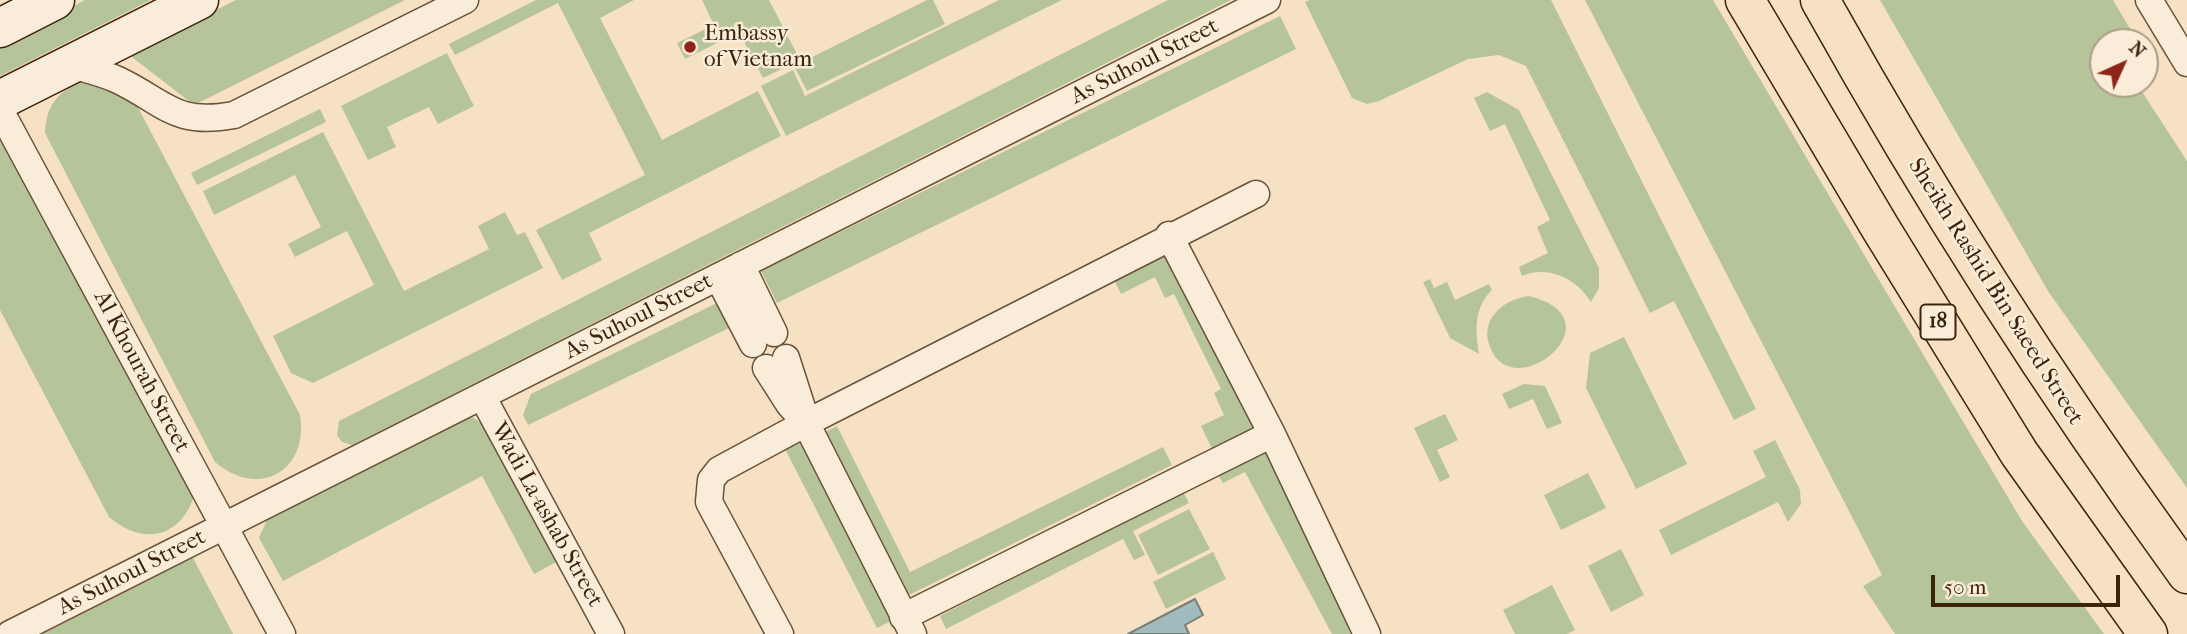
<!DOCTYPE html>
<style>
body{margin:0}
#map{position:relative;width:2187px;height:634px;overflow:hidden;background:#f6e1c4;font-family:"IM FELL French Canon",serif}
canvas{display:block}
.north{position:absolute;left:2089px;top:28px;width:70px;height:70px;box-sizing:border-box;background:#f9ecd9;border:2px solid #ad9c86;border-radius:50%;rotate:45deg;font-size:19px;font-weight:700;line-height:28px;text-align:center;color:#3c2309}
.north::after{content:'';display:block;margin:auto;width:24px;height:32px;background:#8f2418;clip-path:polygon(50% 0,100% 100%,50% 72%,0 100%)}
.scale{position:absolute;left:1931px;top:575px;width:189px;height:32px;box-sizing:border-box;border:4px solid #3c2309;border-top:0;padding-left:9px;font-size:21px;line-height:24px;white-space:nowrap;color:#3c2309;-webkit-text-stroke:5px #f9ecd9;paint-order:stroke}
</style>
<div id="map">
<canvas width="2187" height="634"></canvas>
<div class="north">N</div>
<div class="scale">50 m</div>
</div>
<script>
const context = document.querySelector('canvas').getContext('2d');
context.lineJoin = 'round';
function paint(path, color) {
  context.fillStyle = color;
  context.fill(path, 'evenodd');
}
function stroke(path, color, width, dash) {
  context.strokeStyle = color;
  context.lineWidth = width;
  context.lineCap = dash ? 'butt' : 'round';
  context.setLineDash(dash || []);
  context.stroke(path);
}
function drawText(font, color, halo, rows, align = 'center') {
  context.font = font + ' "IM FELL French Canon",serif';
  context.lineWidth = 5;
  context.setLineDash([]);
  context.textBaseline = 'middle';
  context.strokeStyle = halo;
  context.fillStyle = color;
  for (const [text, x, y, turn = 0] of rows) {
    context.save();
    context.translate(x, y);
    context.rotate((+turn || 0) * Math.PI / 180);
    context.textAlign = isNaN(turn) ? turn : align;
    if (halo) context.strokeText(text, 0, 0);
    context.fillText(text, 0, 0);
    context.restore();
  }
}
const green = new Path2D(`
 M 85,0 L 151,0 L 0,76 L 0,44 Z
 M 236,0 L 405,0 L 194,105 L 128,54 Z
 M 536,0 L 634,0 L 600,18 L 662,140 L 758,91 L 781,136 L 589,233 L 602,260 L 562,280 L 536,230 L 645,175 L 558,3 L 455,55 L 449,44 Z
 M 702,0 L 769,0 L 800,60 L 763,78 L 739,32 L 685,59 L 677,43 L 714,25 Z
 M 927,0 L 933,0 L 945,24 L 807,91 L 794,66 Z
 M 999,0 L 1062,0 L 786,136 L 761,86 L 793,70 L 805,96 Z
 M 1168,0 L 1231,0 L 352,445 L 342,442 L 337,435 L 339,421 Z
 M 1310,0 L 1551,0 L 1756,409 L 1734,420 L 1674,301 L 1650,313 L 1526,66 L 1499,55 L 1468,59 L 1379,101 L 1367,104 L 1352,98 L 1305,2 Z
 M 1585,0 L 1713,0 L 2022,521 L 2104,634 L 1895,634 L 1863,586 L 1882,575 Z
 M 1880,0 L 2113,0 L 2138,42 L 2103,42 L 2103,84 L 2137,84 L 2187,161 L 2187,488 L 2048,291 Z
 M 1280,16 L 1296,49 L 777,303 L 761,271 Z
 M 447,53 L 474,106 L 438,124 L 429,107 L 387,127 L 396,147 L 368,160 L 341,106 Z
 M 88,80 L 133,98 L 300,415 C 309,472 258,499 215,462 L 45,133 C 46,104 60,88 88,80 Z
 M 1487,92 L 1519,110 L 1599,268 L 1599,288 L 1591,302 C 1576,278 1548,265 1522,276 L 1519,267 L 1548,253 L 1537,227 L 1550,220 L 1505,124 L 1490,131 L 1474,98 Z
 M 320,109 L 326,122 L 197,185 L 191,173 Z
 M 323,132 L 404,291 L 489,249 L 478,226 L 505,212 L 517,235 L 525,232 L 543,268 L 313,383 L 291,373 L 273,336 L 374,285 L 347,231 L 295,257 L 288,244 L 321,227 L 295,175 L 214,215 L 203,191 Z
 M 0,138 L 196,487 C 187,535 146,549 109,517 L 0,310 Z
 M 1168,251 L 1256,431 L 1213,451 L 1201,426 L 1224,415 L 1214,393 L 1221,389 L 1174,294 L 1165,298 L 1155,277 L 1121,294 L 1113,278 Z
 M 1430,279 L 1434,288 L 1447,282 L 1455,300 L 1489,284 L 1492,290 C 1474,307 1475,330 1479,354 L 1450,338 L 1423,282 Z
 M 1529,296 C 1622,319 1513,408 1490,347 C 1479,319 1504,299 1529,296 Z
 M 723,300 L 735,325 L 528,425 L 523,415 L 531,394 Z
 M 1624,337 L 1687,464 L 1636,489 L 1586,388 L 1590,353 Z
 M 1524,384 L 1545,386 L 1562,423 L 1547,429 L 1533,399 L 1509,409 L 1502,394 Z
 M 1445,414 L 1458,440 L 1437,450 L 1450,477 L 1440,482 L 1414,428 Z
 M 469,415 L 495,432 L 562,559 L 534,574 L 482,476 L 283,581 L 259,538 L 267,520 Z
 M 837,426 L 910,572 L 1163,447 L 1172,465 L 903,598 L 821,434 Z
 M 803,437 L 897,618 L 877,628 L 784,447 Z
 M 1775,440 L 1800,490 L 1801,504 L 1788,522 L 1778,502 L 1671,555 L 1659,530 L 1766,477 L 1753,451 Z
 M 1265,443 L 1367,634 L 1332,634 L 1245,472 L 1223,483 L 1215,470 Z
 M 1588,473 L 1606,508 L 1561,530 L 1544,495 Z
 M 1183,492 L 1189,503 L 1133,531 L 1145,555 L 1134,560 L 1123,539 L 946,629 L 940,616 Z
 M 1189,509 L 1210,549 L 1158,575 L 1138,535 Z
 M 1621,549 L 1644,595 L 1611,612 L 1588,566 Z
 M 1213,552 L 1226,579 L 1166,609 L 1153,582 Z
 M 191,554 L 233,634 L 34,634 Z
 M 1552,585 L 1575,630 L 1567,634 L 1515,634 L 1503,610 Z`);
const water = new Path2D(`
 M 1195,599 L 1203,615 L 1185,625 L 1189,634 L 1128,634 Z`);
const street = new Path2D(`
 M 2149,0 L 2187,63
 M 71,65 C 86,69 103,73 118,80 C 166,103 174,126 234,115 L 465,0
 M 0,110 L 282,634
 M 1169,235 L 1272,434 L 1367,634
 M 741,265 L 774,333
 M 718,277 L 753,344
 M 786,358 L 804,414
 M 766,368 L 789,404 L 806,423 L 913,634
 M 482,396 L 611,634
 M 903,617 L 1272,434
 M 10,634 L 1267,0
 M 780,634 L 709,502 L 711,480 L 719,470 L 806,423 L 1256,194`);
const secondary = new Path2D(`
 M 0,28 L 55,0
 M 0,100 L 199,0`);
const primary = new Path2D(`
 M 1745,0 L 1881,229 L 2019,453 L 2148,634
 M 1820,0 C 1932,201 2052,388 2187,574`);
const markers = [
 [690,47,7,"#8f2418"]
];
const shields = [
 [1938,322,35]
];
const shieldNames = [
 ["18",1938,322]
];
const poiNames = [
 ["Embassy",704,34],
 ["of Vietnam",704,60]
];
const streetNames = [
 ["As Suhoul Street",1145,62,-27],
 ["Sheikh Rashid Bin Saeed Street",1995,292,58],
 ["As Suhoul Street",639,317,-27],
 ["Al Khourah Street",141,372,62],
 ["Wadi La-ashab Street",546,515,61],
 ["As Suhoul Street",132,573,-27]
];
paint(green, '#b6c499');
paint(water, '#a1bbbe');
stroke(water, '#797e76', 2);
stroke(street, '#6a5238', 29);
stroke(secondary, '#3c2309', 41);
stroke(primary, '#3c2309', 41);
stroke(street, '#f9ecd9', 26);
stroke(secondary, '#f9ecd9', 38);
stroke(primary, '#f6e1c4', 38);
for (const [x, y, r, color] of markers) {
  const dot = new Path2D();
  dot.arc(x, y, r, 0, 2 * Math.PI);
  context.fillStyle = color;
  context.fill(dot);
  stroke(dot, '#f9ecd9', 2.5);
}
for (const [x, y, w] of shields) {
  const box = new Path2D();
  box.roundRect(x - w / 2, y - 17.5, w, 35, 5);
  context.fillStyle = '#f9ecd9';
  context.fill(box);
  stroke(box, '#3c2309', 2);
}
drawText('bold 21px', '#3c2309', null, shieldNames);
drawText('23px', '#3c2309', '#f9ecd9', poiNames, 'left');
drawText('23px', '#3c2309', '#f9ecd9', streetNames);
</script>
